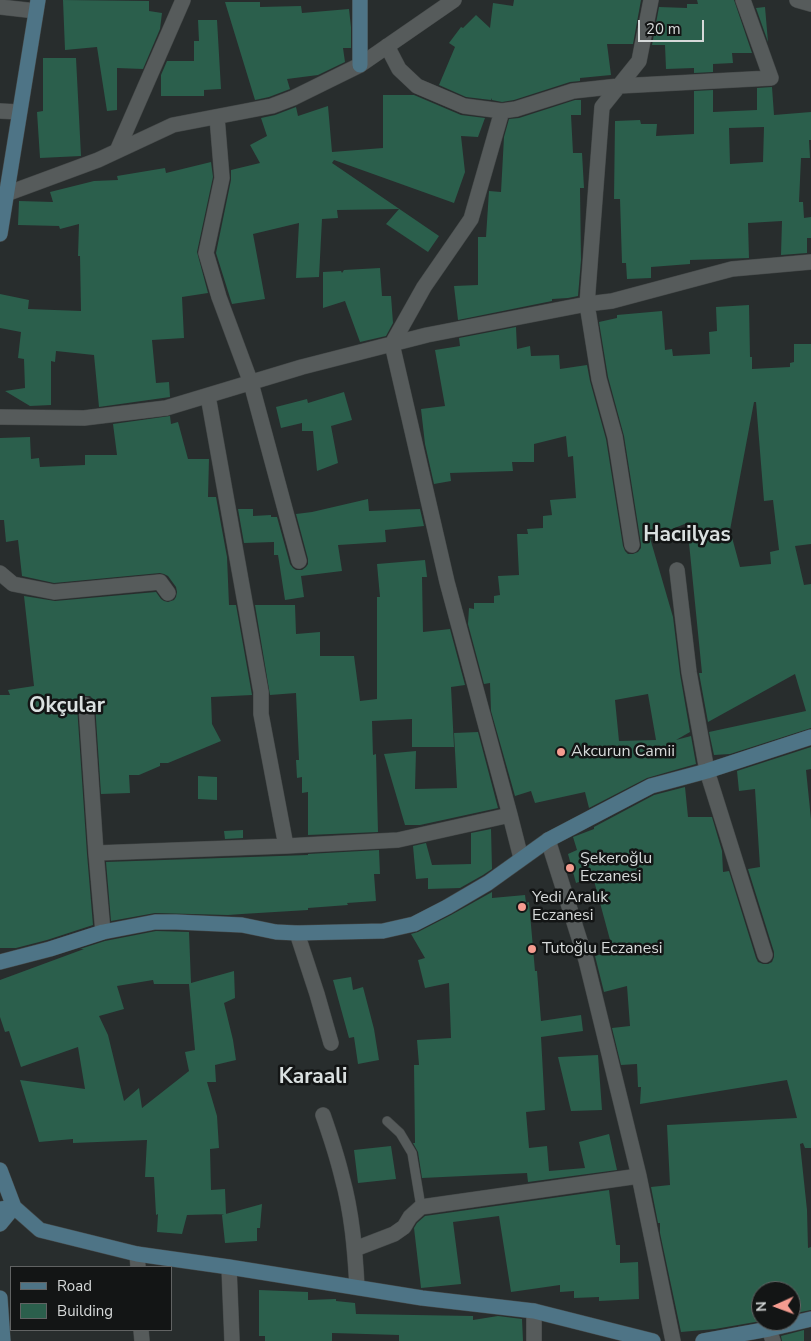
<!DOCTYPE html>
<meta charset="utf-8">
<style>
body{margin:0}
#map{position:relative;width:811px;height:1341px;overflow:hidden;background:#282d2d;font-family:"Nunito Sans",sans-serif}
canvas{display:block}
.legend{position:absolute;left:10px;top:1266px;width:162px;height:65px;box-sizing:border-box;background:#131515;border:1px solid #616363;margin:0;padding:6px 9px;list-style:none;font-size:15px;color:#d6d9d9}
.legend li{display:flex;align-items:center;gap:10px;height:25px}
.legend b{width:25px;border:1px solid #616363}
.north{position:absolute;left:751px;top:1281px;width:50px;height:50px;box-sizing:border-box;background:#131515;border:1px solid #616363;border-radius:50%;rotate:268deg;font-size:14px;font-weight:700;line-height:20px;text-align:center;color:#d6d9d9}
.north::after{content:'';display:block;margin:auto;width:18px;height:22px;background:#f59c90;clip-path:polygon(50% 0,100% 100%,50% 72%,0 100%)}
.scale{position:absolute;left:638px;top:20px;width:66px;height:22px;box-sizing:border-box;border:2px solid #d6d9d9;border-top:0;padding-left:6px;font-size:15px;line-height:18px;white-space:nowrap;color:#d6d9d9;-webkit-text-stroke:4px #131515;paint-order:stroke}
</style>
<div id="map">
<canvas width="811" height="1341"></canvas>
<ul class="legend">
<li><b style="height:6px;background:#4e7486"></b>Road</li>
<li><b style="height:14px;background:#2b5f4c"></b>Building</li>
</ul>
<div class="north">N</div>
<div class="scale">20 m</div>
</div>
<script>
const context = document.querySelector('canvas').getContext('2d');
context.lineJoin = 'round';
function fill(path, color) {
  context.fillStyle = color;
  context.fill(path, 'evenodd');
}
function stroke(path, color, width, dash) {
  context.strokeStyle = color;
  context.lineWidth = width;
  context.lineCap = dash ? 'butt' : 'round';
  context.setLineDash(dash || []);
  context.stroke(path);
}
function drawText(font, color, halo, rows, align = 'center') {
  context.font = font + ' "Nunito Sans",sans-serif';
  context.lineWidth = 5;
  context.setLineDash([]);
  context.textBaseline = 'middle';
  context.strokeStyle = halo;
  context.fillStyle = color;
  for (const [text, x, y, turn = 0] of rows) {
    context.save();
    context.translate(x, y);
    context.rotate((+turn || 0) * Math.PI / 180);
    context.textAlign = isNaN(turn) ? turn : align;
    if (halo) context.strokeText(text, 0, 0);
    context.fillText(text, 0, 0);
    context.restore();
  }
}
fill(new Path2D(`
 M63,0L149,1V11L162,13L160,29L143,69L117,68V110L107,111L97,47L65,50Z
 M514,0H641L633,44H607L611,75L580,78V81L570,82L514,100L502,102L492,100V98L491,100L466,97L439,85L455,47L449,43L461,27L463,28L476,15L490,28L493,3L513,6Z
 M697,0H734L752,53H732L733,63L713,64V72L694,73V68L666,69L665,45H652L659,7L687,8V4H698Z
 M225,2H260V7L301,6L302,13L349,9L351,27V48H343L345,62L318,75L287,79L290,89L269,97L255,100Z
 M765,7L768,42L756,8Z
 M198,20H217L221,89L204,90V96H161V75L167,61H194V41H199Z
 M43,58H76L81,156L40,158L37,112L43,111Z
 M772,87L774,115L811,112V140H809L810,158H801L799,202H803L804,218L811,217V238H807V253L781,255L782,221L748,223L749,258L690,260V264L651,267V278L627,279L626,263H622L620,199H614L615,121L640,120L641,124H657L656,136L694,134V91L713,90V112L757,110V88ZM764,127L763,162L730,164L729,128Z
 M383,95H414L461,115L485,118L478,137L461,136L465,172L454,203L334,160L332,163L439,236L428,252L386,224L399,209L337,210L338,218L322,219L319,277L296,278L299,223L253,234L265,299L232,304L216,253L231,180V170L260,163L250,145L267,136L261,118L275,115L296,107L298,116L328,106L332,152L383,148Z
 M575,100H581V115H571L573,153H582L584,188H580L581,260L578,296L568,298L552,299V301L458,320L454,286L478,285V237H486L489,191L501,192L504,137L509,119L519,118Z
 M211,162L213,177L197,252L208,293L182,297L184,338L152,340L156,383L169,382L170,397L99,407L94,355L56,351L55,362L51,361V405L30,406L5,391L25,388L24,359L18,358L21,332L0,328V294L29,300L28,309L81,311L80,256H78L79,224L60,229L59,226L18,225L19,201L53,202L50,192L94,181L118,180L117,176L165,168L166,173Z
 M380,268L382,296H391L393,323L386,336L360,342L345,301L323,308V272L341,271L342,273L344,270Z
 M749,305L750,357H752V369L790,367V363L794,362V344H811V544L795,546L804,585L811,584V728L730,754L714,755L709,732L806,711L795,674L708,722L699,673H702L687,523L650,538L673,617L680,674L690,732L676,740L691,736L696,764L647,778L589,808L585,792L535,803L531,791L515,796L491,711L490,683L484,684L468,624L469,608L474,609V603H494V596L500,595L498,576L519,575L517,534H528L527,529L543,528V516L552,515L550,500L576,498L573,456L568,457L566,436L534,444V462H512L513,471L450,473L451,481L434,484L425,444L421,409L445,406L435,350L460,346L459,338L516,327L517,349L530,346L531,356L559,355L560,369L587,365L590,381L606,439L623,546L625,551L628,554H633L638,552L641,548V544L624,436L608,377L599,322L617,318V315L662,311L665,350L672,349L673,356L710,354L709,332L717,331L716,307ZM754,402H756L764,501L773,500L779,550L770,552L771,564L740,567L730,530ZM648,694L656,740L619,741L615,700Z
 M344,392L352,420L331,426L338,463L317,471L313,431H302V423L281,428L276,407L307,399L308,403Z
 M170,416L171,424L178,422L188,459H209L208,497H216L227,557L229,605H236L252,695L211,697L212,724L221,741L168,763H160V766L139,775H129L130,793L101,794L95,704L93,699L90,696H85L80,698L77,701V706L87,854L93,925L47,940L16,948H0V695H10L8,690L34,686L24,596L55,601L156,592L161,599L164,601L168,602L174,600L176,597L177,592L176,587L168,576L164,574L160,573L54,583L22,576L18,540L6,542L4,520H0V438L30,437L31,459L39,458L40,467L85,465V455H117L113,424Z
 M368,499L369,511L420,509L424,526L385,530L386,542L338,545L342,571L301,576L304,597L285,600L278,555H274V542L244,543L238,509H253V516L271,515V517H277L290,564L293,568L296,570H302L306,567L308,564V559L296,514L312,512Z
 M425,560L427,577H422L423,632L450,629L465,685L451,687L454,747H412V719L372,721L373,755L376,754L378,832L308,835V792L302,793V777L297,778L296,760H299L296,693L270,695L255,605H295L296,634L320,632V656H354L360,701L377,699V597H380L377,564Z
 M478,732L498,808L420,825H405L384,754L416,751L415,789L457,788L454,733Z
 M811,747V769L806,770L811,819V1148H805L803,1143L800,1144L807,1210L808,1248L811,1247V1310L791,1314V1291H761V1321L715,1329L681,1332L660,1233V1223H658L651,1187L670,1185L667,1125L797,1118L787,1080L640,1104L641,1087H638L637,1064L621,1065L612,1028L630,1026L627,986L604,992L595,956L613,951L593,877L576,883L568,854L577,850L573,837L594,829V827L654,795L685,787L688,817H712L722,851L723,872L729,871L756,958L758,962L763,964H768L772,962L774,957V952L748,869L760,867L755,789L739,791L737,771Z
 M198,776L217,777V800L198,799Z
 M491,829L492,869L483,875L460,888L428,889V878L416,879L413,846L426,843L432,865L471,864V833Z
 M243,830V838L225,839L224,831Z
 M379,850L380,874H374L376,901L347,903L348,905L308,908V910L242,914L228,915L155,913L111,921L106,862L308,855V854Z
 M492,892V898L525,895L526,903L529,902L535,971H537L541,1021L581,1015L583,1031L541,1037L545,1110L526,1112L529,1148L547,1146L549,1171L585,1168L579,1142L609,1134L617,1170L528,1182L527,1173L422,1178L418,1152L413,1143H415L414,1065H419L417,1040L451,1038L449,983L425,988L418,960L425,958L411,934L418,932L451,915Z
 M156,931L189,932L191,983L234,971L235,998L224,1003L233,1040L236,1060L215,1065L216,1082H207L217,1116L219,1148L210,1149L211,1190L225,1189L226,1214L187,1215L182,1234L157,1232L158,1214L156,1215L154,1177H145L147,1140L73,1143V1139L39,1142L20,1080L85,1089L78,1047L21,1067L9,1031L5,1032L0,1017V980L84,949H80L105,941ZM153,980L154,984H189L195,1050L185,1052L189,1071L142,1108L139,1088L124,1101L108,1035L99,1016L124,1009L117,986Z
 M351,977L353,990L363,987L374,1029L379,1060L358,1064L354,1037L349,1038L333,980Z
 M598,1055L602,1110L571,1111L558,1057Z
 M391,1146L396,1179L358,1183L354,1150Z
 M609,1190L616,1245H620V1263L638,1262L639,1299L599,1301V1297L574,1298V1291L560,1292V1285L511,1292L499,1216L453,1222L461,1284L421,1288L414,1228L417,1223L425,1216Z
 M262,1204L260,1228H257V1241L225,1243L222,1215Z
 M259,1290L308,1292V1300L336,1299V1301L355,1303L356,1314L473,1316V1320L498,1316L522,1319L523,1341H399V1335L332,1333V1341H265V1336H259Z
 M804,1330V1341H782L781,1336Z`), '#2b5f4c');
const lane = new Path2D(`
 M387,1121L400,1133L412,1153L421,1207`);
const street = new Path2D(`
 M797,0L811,4
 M0,7L36,11
 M387,46L399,69L417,86L464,106L502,111L516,109L573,91L619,86L771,78L743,0
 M0,111L19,112
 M502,111L471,219L424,287L392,344L447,582L510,815L521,858
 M217,117L222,178L206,253L219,297L251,383L299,561
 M117,151L183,0
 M0,194H6L98,160L173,125L272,106L293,98L360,65L454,0
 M208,396L261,692V714L286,846
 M0,417L84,418L166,408L302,367L427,335L587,304L612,301L732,269L811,262
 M632,545L615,437L599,379L587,304L602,107L639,61L651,0
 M677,570L689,672L707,771L765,955
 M0,573L13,584L54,592L160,582L168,593
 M86,705L96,853L103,932
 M548,840L586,960L639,1176L673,1341
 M96,853L286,846L398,840L510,815
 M297,933L317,994L331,1043
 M323,1115C330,1135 337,1156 342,1177C352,1213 355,1250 357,1287
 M355,1249L394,1234L404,1227L410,1217L421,1207L639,1176
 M137,1254L138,1267
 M229,1267L232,1341
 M534,1311V1341
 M769,1329L773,1341
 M141,1330L142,1341`);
const secondary = new Path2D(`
 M360,65V0
 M0,234L38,0
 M0,962L50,949L103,932L155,922H176L242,925L276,932L297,933L383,931L414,924L447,907L488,883L548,840L651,786L707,771L811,737
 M0,1170L14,1207L0,1224
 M0,1209L14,1207L40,1230L137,1254L229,1267L422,1298L534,1311L653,1341
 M0,1298L3,1341
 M703,1341L769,1329L811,1319`);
stroke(lane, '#444848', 10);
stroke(street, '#444848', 16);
stroke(secondary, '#444848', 16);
stroke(lane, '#565b5b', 9);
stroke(street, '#565b5b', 15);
stroke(secondary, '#4e7486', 15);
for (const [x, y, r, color] of [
 [561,752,5,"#f59c90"],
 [570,868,5,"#f59c90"],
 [522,907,5,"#f59c90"],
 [532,949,5,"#f59c90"]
]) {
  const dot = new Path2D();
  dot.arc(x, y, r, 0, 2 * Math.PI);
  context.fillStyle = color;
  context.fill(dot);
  stroke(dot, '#131515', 2);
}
drawText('16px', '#d6d9d9', '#131515', [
 ["Akcurun Camii",571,752],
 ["Şekeroğlu",580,859],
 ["Eczanesi",580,877],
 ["Yedi Aralık",532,898],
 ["Eczanesi",532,916],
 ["Tutoğlu Eczanesi",542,949]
], 'left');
drawText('bold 21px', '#dae0e0', '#131515', [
 ["Hacıilyas",687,536],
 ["Okçular",67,707],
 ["Karaali",313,1078]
]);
</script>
